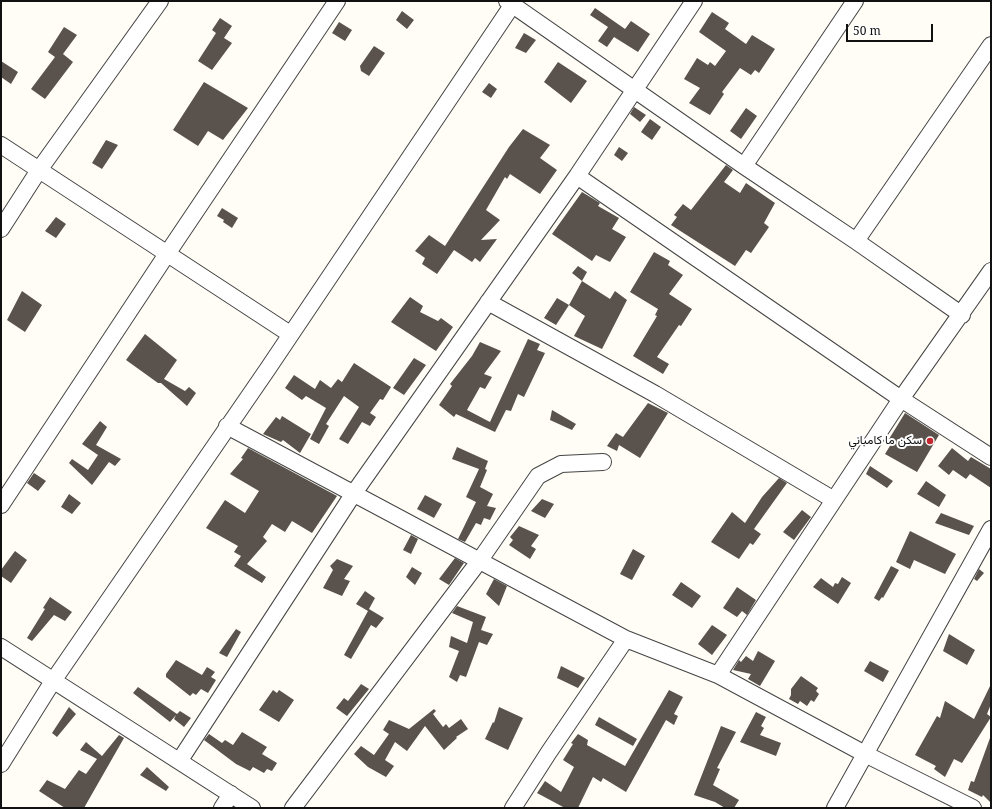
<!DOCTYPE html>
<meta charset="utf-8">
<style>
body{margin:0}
#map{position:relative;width:992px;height:809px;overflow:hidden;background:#fffdf5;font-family:"Noto Serif",serif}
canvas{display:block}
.frame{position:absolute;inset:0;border:2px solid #111;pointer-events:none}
.scale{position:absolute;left:846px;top:24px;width:87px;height:18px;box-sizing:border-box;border:2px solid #111;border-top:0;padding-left:5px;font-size:12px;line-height:14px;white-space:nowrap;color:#111;-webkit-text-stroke:3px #fff;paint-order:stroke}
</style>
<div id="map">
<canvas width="992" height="809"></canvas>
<div class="frame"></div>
<div class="scale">50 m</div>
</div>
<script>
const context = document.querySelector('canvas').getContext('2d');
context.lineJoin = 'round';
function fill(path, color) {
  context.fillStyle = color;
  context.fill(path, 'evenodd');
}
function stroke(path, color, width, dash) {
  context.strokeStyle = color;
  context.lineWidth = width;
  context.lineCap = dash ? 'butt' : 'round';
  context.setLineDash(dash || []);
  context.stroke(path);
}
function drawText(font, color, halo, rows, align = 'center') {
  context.font = font + ' "Noto Serif",Vazirmatn,serif';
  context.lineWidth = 4;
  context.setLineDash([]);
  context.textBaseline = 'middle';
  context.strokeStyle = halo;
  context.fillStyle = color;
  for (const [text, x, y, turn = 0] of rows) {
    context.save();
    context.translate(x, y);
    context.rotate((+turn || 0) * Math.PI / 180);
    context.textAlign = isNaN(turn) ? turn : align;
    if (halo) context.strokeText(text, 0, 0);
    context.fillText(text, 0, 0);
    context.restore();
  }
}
fill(new Path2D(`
 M595,8L625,29L631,21L650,34L638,52L614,37L607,47L598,41L608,27L590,15Z
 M402,11L414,20L407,29L396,20Z
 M712,12L729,23L725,29L746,44L752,35L775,49L759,73L755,70L751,75L740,68L722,92L724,94L710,115L689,103L700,88L684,79L697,58L708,65L710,62L715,66L726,51L699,32Z
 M220,18L232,26L224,38L232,43L212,70L198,61L216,33L212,30Z
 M339,22L352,30L345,41L332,33Z
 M64,27L77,35L63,54L73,62L45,99L31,89L55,57L48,52Z
 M524,33L536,40L526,53L515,48Z
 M374,46L385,53L369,76L361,71L360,66Z
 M1,61L18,72L11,84L1,77Z
 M558,62L587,81L571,103L544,82Z
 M204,82L248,108L223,140L208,131L198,146L173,130Z
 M489,83L497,89L491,98L482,92Z
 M634,107L646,115L640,122L630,114Z
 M746,108L757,116L741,139L730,131Z
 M650,119L661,127L652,140L641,132Z
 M523,129L550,145L540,158L557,170L540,194L510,174L507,179L505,177L486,210L500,220L481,240L497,239L480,262L475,258L472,262L454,250L437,274L422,264L425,258L415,251L429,235L445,246L509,147Z
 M106,140L118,145L102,169L92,163Z
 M619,147L628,153L622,161L614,155Z
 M726,165L733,170L724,182L740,193L746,183L775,203L764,223L769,227L751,253L746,250L735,266L671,225L677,217L674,215L683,204L691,210Z
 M582,192L600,203L598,206L619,218L612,229L626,237L610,262L596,255L592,261L552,234Z
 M222,208L238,218L232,228L223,222L224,220L217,216Z
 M56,217L66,224L56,238L45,231Z
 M654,252L670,261L668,265L683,275L669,294L692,309L681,326L679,325L657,357L669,364L663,374L633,356L657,316L655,315L658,309L630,292Z
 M578,266L587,272L582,281L572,273Z
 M582,281L610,299L615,291L627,300L602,349L574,336L585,316L569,305Z
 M22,291L42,305L25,332L7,320Z
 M410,297L423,306L420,312L438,321L441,318L453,327L436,351L391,322Z
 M557,298L569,305L556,325L544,318Z
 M145,334L177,360L164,379L185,391L189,387L196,393L187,406L161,383H158L126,360Z
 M528,339L540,344L537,350L545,353L524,397L518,394L511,411L506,410L495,432L456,414L454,417L439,405L452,386L450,384L472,356L480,342L501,351L484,374L492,377L485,389L480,387L467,410L490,422Z
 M414,358L426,365L404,395L393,388Z
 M354,363L391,387L383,400L380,399L370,413L376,417L370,426L362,422L348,444L339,439L359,407L344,396L326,424L329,426L319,444L310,439L326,408L306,396L302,400L285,388L294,375L315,389L320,380L331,388L338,379L342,382Z
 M648,403L668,413L640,458L619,445L617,451L607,446L616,433L623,437Z
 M552,410L576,424L572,430L550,420Z
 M905,413L939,435L917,472L885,454L893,441L889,439Z
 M282,416L311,434L300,453L283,440L281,442L263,434L276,417L280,420Z
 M100,421L107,427L96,445L121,459L115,466L109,462L92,485L69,463L72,459L88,470L98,455L82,444Z
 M457,447L488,461L485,469L487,470L480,487L493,494L487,506L496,508L490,520L484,518L481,525L476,523L465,542L458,539L476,502L466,497L479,469L452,459Z
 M248,448L337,496L312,533L292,521L285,532L272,524L263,537L267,541L247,564L266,577L262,583L234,566L241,556L234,552L238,546L206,528L225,500L245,513L259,491L230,474L243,459L241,458Z
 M952,448L968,461L971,457L991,469V488L970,474L966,479L953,470L949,475L938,466Z
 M870,466L893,481L887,488L866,474Z
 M34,473L46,481L38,491L27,483Z
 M779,478L787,483L754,529L761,534L753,545L750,543L739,559L711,542L732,512L745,523L762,497Z
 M926,481L946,495L939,507L917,494Z
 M69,494L81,503L72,514L61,507Z
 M425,495L442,504L434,518L417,509Z
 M542,499L554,504L545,518L531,511Z
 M802,510L811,517L794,540L783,532Z
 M941,513L974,526L969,535L935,523Z
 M519,526L539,535L531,546L536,549L530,559L509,545L513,540L510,537Z
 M910,531L956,554L945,574L914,560L910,569L896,562Z
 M411,535L418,539L411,554L403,550Z
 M633,549L645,556L632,580L620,574Z
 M15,551L27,560L11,583L1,576V570Z
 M455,558L464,563L449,585L439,579Z
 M337,559L353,566L344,579L350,581L342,596L323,588L333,570L330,566Z
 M891,566L899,570L883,598L882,597L879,601L874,598Z
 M412,567L422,573L415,585L406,577Z
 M979,569L984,573L977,581L974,579Z
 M842,577L851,583L838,604L813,587L821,578L833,587L835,583L838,584Z
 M494,579L507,586L499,606L486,594Z
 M681,582L701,596L692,608L672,595Z
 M737,587L756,600L747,615L742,611L737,617L723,608Z
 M365,591L375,598L369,609L384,618L376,628L371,625L351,659L344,655L368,611L356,604Z
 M50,597L72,612L65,621L54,615L32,641L27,638L45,609L43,608Z
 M457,606L486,617L481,630L493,634L487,645L479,642L466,677L460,675L457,682L449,677L459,651L449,647L451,636L467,643L473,622L452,613Z
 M712,625L727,635L712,655L698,644Z
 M236,629L241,632L227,657L219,653Z
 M949,634L975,650L967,665L943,651Z
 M758,651L775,661L760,686L748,679L751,674L733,670L739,660L741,662L746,656L753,661Z
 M176,660L202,675L207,667L215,672L211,677L216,680L208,693L201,689L196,695L193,693L190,696L166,677V674Z
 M870,661L889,671L883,682L864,671Z
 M561,666L585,678L578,688L557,678Z
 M801,676L818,688L816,691L819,694L814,702L811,700L807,706L800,701L798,704L789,699L791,695V689Z
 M361,684L369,689L347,716L336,708L344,698L348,701Z
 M991,684V704L987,714L991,717L962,763L954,759L945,777L934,769L936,766L915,755L937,716L940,718L945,701L974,719Z
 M138,687L177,714L180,711L191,718L184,727L174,719L176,715L170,722L133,693Z
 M273,690L277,693L279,690L294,700L279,722L259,710Z
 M669,690L683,697L674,714L678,716L674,725L666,720L626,792L603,778L601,782L593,777L578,808H565L537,793L545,781L561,792L574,767L563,760L573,744L571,743L578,734L588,740L587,745L625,766Z
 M69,707L76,714L57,737L52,733Z
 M499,707L523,718L508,750L485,739L493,722L494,723Z
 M434,709L436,711L433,714L443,727L446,724L449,728L461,719L468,729L456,737L457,738L444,750L425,726L407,751L395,742L385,760L394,766L386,777L368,767L354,754L361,746L374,755L389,734L383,730L389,720L409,729Z
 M756,712L766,717L761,726L764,728L760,735L781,743L776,756L740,742Z
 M599,717L637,739L633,746L595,725Z
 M721,726L736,732L717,768L720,769L713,785L739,800L734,808H725L715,802L694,795Z
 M242,732L267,747L262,754L277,763L272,771L267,769L264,773L253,767L250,771L236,764L204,740L209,734L222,743L225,740L233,745Z
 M119,735L124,738L84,808H65L39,791L47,780L65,789L79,770L86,774L97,759L80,750L86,742L102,756Z
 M990,738H991V803L983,795L982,797L968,790L971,781L974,782Z
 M147,767L169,787L166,791L140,775Z`), '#5a524d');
const minor = new Path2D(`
 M507,1L744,166L856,241L962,315
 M1,145L290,334
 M744,166L855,1
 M577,176L901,399L991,457
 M1,229L39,170L160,1
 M856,241L991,45
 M488,302L655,394L834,500
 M227,426L626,639L718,675L865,754L973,808
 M1,505L167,254L337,1
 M1,647L252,808
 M718,675L901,399L991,271
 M180,760L354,493L577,176L694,1
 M1,764L53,681L267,370L515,1
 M222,808L231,794
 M293,808L480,560L538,476L561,464L603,462
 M513,808L549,752L626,639
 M835,808L991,529`);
stroke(minor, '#444', 18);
stroke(minor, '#fff', 16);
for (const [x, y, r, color] of [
 [930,441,4,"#c4262e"]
]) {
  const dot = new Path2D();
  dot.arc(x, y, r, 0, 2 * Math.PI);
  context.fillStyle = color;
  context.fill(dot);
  stroke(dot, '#fff', 1.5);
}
drawText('12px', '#111', '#fff', [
 ["سكن ما كامباني",922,441]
], 'right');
</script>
